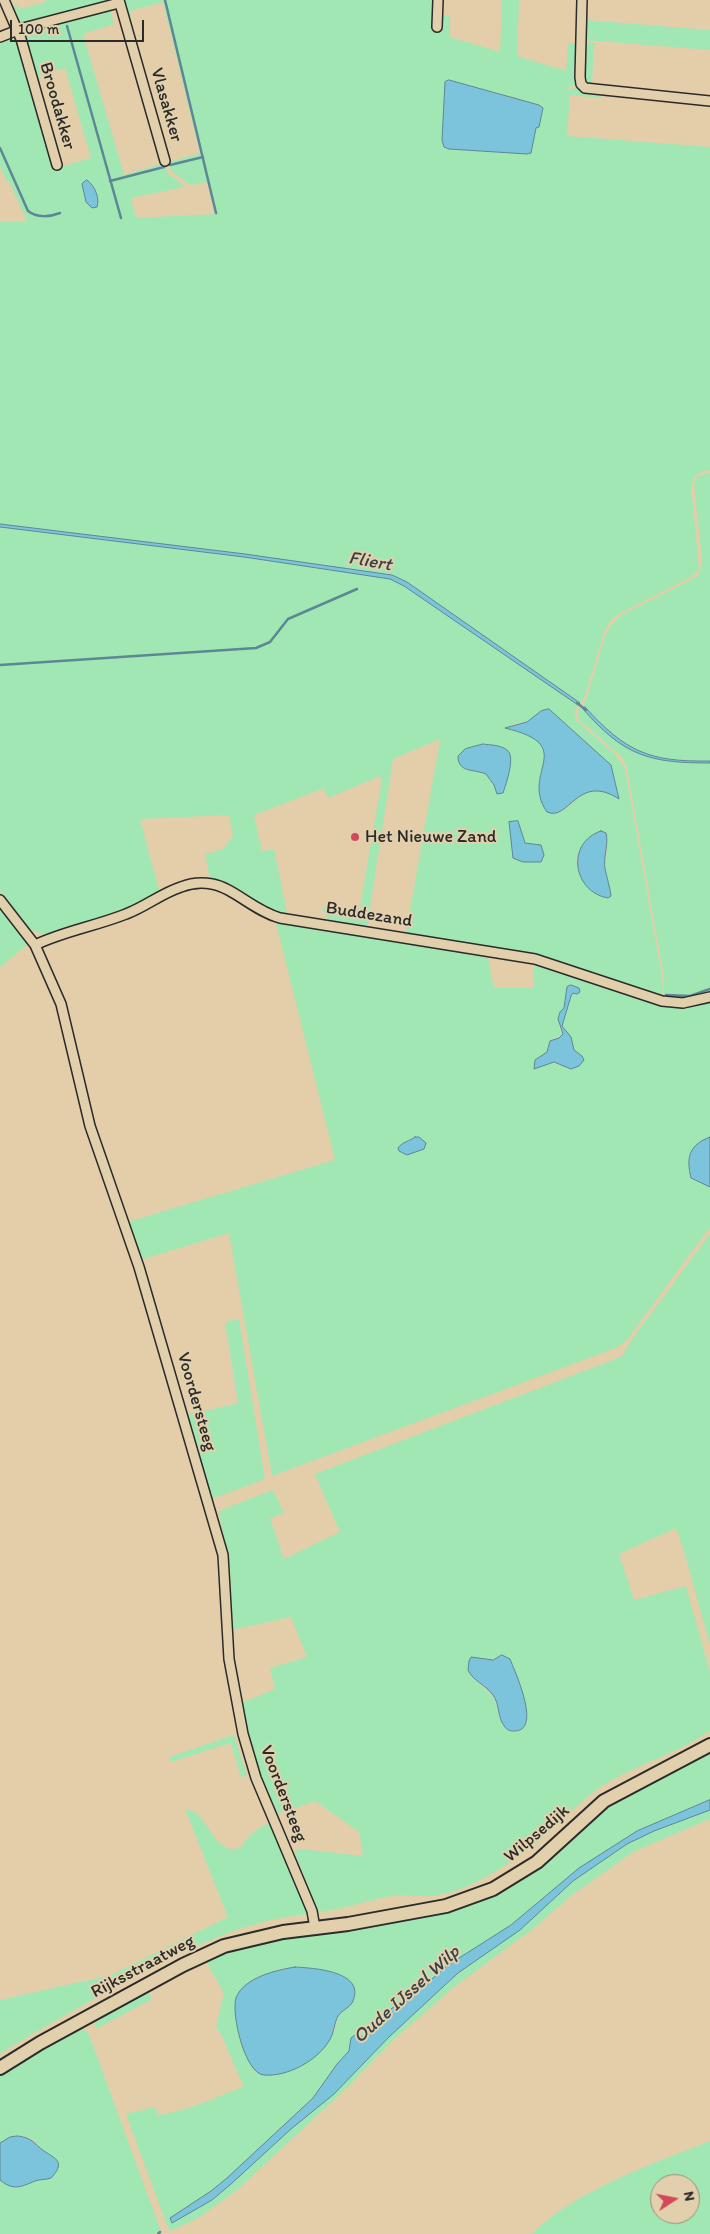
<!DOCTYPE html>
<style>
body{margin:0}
#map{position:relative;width:710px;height:2234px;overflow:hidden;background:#e4cda9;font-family:Itim,sans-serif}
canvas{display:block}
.north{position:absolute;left:650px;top:2174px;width:50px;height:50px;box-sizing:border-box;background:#e2d0ad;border:1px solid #998e79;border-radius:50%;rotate:79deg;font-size:14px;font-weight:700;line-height:20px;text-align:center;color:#2b2b2b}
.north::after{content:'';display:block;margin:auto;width:18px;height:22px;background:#d1495b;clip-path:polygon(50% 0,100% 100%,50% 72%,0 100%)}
.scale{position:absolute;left:10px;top:20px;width:134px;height:22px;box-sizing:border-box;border:2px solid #2b2b2b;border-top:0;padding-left:6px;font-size:15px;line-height:18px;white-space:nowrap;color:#2b2b2b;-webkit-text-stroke:4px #e2d0ad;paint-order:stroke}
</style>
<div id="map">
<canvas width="710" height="2234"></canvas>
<div class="north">N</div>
<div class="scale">100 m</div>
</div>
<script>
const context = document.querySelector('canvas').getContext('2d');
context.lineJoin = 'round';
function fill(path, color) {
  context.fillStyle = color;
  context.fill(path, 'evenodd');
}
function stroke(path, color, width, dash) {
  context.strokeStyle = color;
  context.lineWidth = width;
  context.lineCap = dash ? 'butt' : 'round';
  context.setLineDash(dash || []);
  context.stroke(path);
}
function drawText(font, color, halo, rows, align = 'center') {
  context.font = font + ' Itim,sans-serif';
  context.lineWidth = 4;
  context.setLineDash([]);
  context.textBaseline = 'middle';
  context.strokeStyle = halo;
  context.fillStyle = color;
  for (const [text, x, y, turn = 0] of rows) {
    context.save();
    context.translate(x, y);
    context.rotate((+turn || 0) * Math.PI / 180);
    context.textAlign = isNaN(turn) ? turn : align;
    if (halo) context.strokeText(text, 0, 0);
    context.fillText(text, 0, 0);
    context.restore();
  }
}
fill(new Path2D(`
 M46,0H107L108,3L22,24L18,21L11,7L17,5L19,9L46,2Z
 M123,0H435L441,24H443V16H450V37L500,52L502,0H519L517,56L566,71L568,43H578L577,63H574V70H577V83L562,91L579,87L588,93L601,94V98L570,95L567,136L710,147V470L696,474L691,486L699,569L693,576L620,613L612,619L605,629L584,699L580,703L407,582L392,575L245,554L0,524V222L27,221L9,181L7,182L0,167V41L13,36L17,38L56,168L91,158L65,68L39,75L42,90L40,82L36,83L24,37L27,31L110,9L114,24L83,34L124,175L164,163L168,173L185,187L131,198L136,218L215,214L207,182L190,185L171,171L169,162L200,153L163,2L130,11L131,18L128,19ZM450,80L539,105L536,128L527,154L449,149L444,147L445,82Z
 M585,20L710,30V50L585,40Z
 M585,42L596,43L594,46L592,83H598V87L585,83L583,79Z
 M710,473V761C643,762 627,751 583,705L586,700L606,633L612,624L621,615L695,578L699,574L702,562L694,484L698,476Z
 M0,527L244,557L390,579L404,586L571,699L578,705L574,711L576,720L615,754L625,769L662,977L663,990L661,998L627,983L527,953L406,933L440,739L393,759L367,926L328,920L321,907L359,912L382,779L380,776L328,798L324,788L254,815L262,851L274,849L287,913C258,909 239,884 210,879L205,854L223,849L233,836L229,815L140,819L160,894L127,911L46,934C25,934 10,906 0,891ZM548,709L611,765L619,798C575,775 579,812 551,814C547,806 539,795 539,785C539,773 550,755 541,743C536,735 520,730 512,724L527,722L541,711ZM489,744L511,758L505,786L495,791L494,785L486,774L464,769ZM518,821L525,843L538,844L541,862H523ZM608,841L605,868L610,892L608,898C591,896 566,865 581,850Z
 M581,707C623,754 647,763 710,763V994L690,1000L664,997V977L627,768L621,756L579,720L577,712Z
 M0,907L28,942L27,945L0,967Z
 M275,919L487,953L494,988H533L534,962L661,1004L710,1000V1227L626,1341L616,1348L272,1476L229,1233L140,1260L127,1222L335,1160ZM574,985L579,993H573L571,996L562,1026L571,1037L574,1050L584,1058L576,1068C558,1069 554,1056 536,1069L538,1057L547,1052L549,1042L563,1034L559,1027L560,1012L564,1008L566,991L569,986Z
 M710,1234V1645L684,1551L676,1528L619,1554L634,1600L686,1586L710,1672V1731C680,1752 644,1762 612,1780C581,1797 559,1827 531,1847C503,1868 469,1891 434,1896C420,1897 406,1894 392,1896C367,1900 344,1910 318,1912L294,1851L302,1849L363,1856L359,1832L315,1801L278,1814L249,1748L239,1704L275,1689L270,1668L307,1657L291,1617L232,1630L230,1568L219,1513L221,1510L273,1490L284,1513L270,1518L284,1559L340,1532L315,1474L613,1360L623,1355L630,1342ZM505,1655L528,1716L524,1727L520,1731H512L504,1726L500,1720L495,1699L470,1674L476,1657L493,1660Z
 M239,1319L265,1479L212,1499L187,1415L238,1403L225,1322Z
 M234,1735L247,1776L241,1777L231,1743L171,1762L169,1757Z
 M710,1752V1800L637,1831L579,1868L511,1925L448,1965L402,2005L392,2008L365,2037L358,2036L351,2038L349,2051L337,2064L313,2098L227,2178L171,2222L173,2223L212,2200L231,2184L291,2128L334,2094L389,2037L458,1973L520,1930L573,1881L627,1844L654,1831L710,1810V1819L633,1852L572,1895L534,1928L454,1987L392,2041L351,2084L237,2190L200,2217L171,2231L166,2223L126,2114L155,2107L158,2115C188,2111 217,2097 245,2086L242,2083L222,2036L216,2027L224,1993L205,1960L221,1953L273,1939L454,1909C485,1899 520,1886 545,1864C567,1845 586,1822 609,1804C635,1783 680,1770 710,1752ZM295,1967L333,1972L351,2005L338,2016L335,2030L306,2064L278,2074L263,2075L255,2072L240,2042L236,2018L247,1985L262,1975L279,1969Z
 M185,1809C188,1810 194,1811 196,1813C208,1822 222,1861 242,1846C249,1833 258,1828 271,1822L307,1906L308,1914C239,1921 179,1953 120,1985C79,2007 39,2029 0,2054V2000L111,1975L228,1917Z
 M147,1990L152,1999L98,2028L94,2026L96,2019Z
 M78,2028L88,2032L162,2234L156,2232L154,2234H0V2180C15,2194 24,2184 40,2180L47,2153C42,2150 39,2145 35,2141C25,2134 9,2134 0,2143V2075Z
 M710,2141V2234H531C580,2188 648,2166 710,2141ZM660,2184H690V2214H660Z`), '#a1e7b4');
const water = new Path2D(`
 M449,80L539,105L543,108L539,127L536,128L531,153L527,154L449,149L444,147L442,140L445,82Z
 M87,180C95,186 100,198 97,207L92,208L86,202L82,184Z
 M0,524L245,554L392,575L407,582L580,703L578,705L404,586L390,579L244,557L0,527Z
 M585,707C626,752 649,762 710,761V763C649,763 624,756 583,709Z
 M549,709L611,765L619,799C578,772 569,822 547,812C519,772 580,746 505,728L527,722L541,711Z
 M483,744C490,745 501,745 507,750C516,756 506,784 503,793L497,794L494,785L486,774C474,769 458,773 458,756L465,749Z
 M518,821L525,843L541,845L544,855L541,862H523L513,858L509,822Z
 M601,831L606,833C609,845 603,856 605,869C607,878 610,887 611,896L608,898C573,892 565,843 601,831Z
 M571,985L579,988L580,992L577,994L573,993L571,996L562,1026L571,1037L574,1050L582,1056L584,1060L579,1066L571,1069L554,1062L534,1069L535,1060L547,1052L550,1041L559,1038L563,1034L558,1019L560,1012L564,1008L567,987Z
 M415,1137H419L426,1143L424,1149L407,1155L399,1151L398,1148C402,1142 410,1141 415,1137Z
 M710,1137V1187L691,1178C686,1157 689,1145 710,1137Z
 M502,1655L510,1659C515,1672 542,1730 515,1731C511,1731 508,1731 505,1727C497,1718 500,1704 493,1695C486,1685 473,1681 468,1670L469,1661L471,1657L493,1660Z
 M710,1800V1810L654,1831L627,1844L573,1881L520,1930L458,1973L389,2037L334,2094L291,2129L231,2184L212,2200L172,2223L170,2218L211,2191L227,2178L313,2098L337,2064L349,2051L351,2038L355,2035L365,2037L392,2008L402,2005L448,1965L511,1925L579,1868L637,1831Z
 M295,1967C313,1968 368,1971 352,2003C349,2008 341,2011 338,2016C334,2023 334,2034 329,2041C317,2061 287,2077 264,2075C245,2074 231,2014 236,1998C244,1977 277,1970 295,1967Z
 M18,2136C33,2138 33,2143 44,2151C56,2159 66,2162 51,2178C46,2180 40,2179 35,2181C21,2187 13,2191 0,2180V2143L10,2137Z`);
fill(water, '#7cc4dc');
stroke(water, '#5c8795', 1);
stroke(new Path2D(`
 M165,0L216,213
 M67,26L121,218
 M0,148L28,211C37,218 50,217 60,213
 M170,165L203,157
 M110,181L164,167
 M0,665L256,648L270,642L288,619L357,589
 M577,703L586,710
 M666,995L690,996L710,989
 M158,2234L160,2232`), '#5c8795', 2.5);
const minor = new Path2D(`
 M4,0L21,39L57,165
 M119,0L165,161
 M582,0L580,77L581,84L585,88L710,101
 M437,27L438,0
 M0,37L23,28L119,3
 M0,900L35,945L61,1004L90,1126L139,1267L223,1555L229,1659L243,1734L256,1778L312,1911L315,1928
 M35,945C64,931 96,926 126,914C145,907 162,893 181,887C191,883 202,882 212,884C234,888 254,911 280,918L535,959L662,1001L683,1003L710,997`);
const secondary = new Path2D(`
 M0,2068L40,2043L183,1965L224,1946L283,1932L348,1924L446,1906L493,1889L537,1862L604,1801L710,1745`);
stroke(minor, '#2b2b2b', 12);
stroke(secondary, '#2b2b2b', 16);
stroke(minor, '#e2d0ad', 9);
stroke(secondary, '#e2d0ad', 12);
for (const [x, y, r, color] of [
 [355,837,5,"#d1495b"]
]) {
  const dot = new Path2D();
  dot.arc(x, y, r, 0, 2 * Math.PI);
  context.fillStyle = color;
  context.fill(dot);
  stroke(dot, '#e2d0ad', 2);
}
drawText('18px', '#2b2b2b', '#e2d0ad', [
 ["Vlasakker",166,105,74],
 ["Broodakker",57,106,74],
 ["Buddezand",369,915,9],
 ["Voordersteeg",196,1402,74],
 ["Voordersteeg",283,1794,69],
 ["Wilpsedijk",537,1834,-40],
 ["Rijksstraatweg",143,1967,-28]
]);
drawText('18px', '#2b2b2b', '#e2d0ad', [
 ["Het Nieuwe Zand",365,837]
], 'left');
drawText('italic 19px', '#374246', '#e2d0ad', [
 ["Fliert",370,562,10],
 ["Oude IJssel Wilp",407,1995,-42]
]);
</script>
